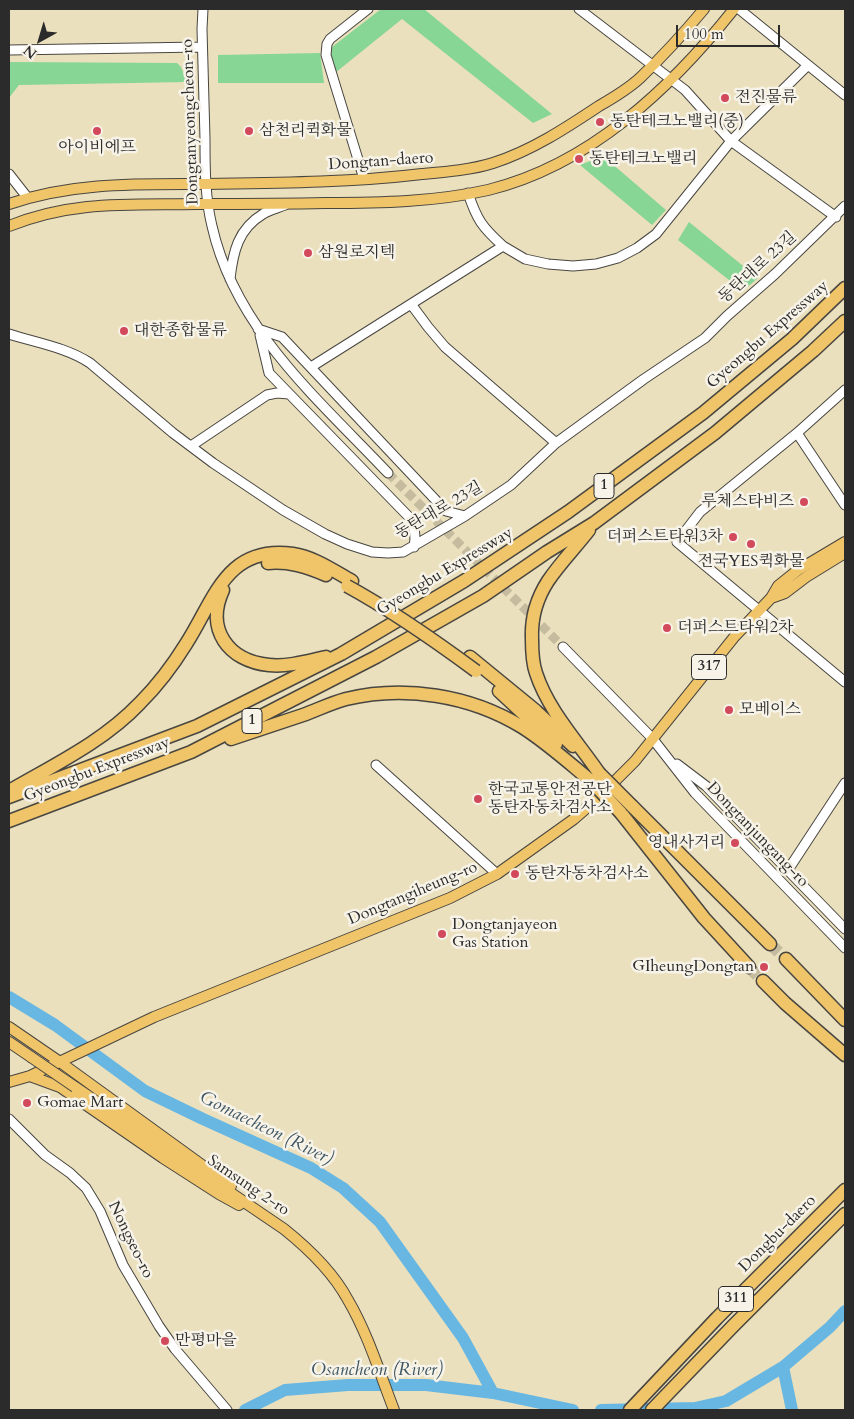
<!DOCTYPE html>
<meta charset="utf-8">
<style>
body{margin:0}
#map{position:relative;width:854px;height:1419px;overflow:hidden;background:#ebe0bd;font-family:Cardo,serif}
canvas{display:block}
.frame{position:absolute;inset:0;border:10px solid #2b2b2b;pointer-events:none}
.north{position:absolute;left:15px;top:15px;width:50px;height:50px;-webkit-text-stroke:4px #f7f3e8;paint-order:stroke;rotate:219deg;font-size:14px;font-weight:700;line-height:20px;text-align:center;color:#2b2b2b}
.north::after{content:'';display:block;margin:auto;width:18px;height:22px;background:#2b2b2b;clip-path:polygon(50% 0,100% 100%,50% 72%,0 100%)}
.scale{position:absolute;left:676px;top:25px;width:104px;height:22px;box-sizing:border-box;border:2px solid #2b2b2b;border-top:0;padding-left:6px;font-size:15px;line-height:18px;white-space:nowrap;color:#2b2b2b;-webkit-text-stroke:4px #f7f3e8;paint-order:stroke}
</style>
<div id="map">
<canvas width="854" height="1419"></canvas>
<div class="frame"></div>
<div class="north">N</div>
<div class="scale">100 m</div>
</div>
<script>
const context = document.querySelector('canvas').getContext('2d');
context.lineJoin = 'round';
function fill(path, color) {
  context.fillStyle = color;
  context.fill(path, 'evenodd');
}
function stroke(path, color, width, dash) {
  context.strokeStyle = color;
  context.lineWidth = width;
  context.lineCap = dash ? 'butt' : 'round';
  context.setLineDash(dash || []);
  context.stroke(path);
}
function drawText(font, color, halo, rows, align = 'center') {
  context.font = font + ' Cardo,"Noto Serif KR",serif';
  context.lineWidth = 5;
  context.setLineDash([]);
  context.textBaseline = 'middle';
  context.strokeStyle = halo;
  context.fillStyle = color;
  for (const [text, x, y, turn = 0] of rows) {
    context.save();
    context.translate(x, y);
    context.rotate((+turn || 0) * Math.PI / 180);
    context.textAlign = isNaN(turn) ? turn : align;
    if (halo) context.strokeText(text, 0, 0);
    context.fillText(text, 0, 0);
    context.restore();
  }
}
fill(new Path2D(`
 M381,9H424L552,114L533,123L402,19L335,73L330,63L332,47Z
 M320,53L324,83H218V55Z
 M9,62L177,63L181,67L187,82L19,85L9,98Z
 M603,156L666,210L652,225L580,165Z
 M689,222L758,278L743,291L678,240Z`), '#87d695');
stroke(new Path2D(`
 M9,997L55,1025L145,1091L203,1119L311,1168L343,1188L380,1222L463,1338L493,1393
 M783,1367L792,1410
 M245,1410L285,1390L348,1385H426L493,1393L573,1410
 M601,1410L695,1408L726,1401L783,1367L830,1327L845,1311`), '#67b7e2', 12);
stroke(new Path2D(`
 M388,473L563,647`), '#c5bca0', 9, [9, 4.5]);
stroke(new Path2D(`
 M770,944L786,959
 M749,967L763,981`), '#c5bca0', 12, [12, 6]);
const minor = new Path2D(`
 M203,9L202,29C203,66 204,103 205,139C205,168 205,198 212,226C235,329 319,400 388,473
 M579,9L685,90L731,141L836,217
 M739,9L845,95
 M9,50L202,47
 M9,174L27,197
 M364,179L326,55L327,44L330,39L368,9
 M503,246L525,259L548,264L573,266L596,264L618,258L637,248L656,234L731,141L808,65
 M230,279C233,252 238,229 263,214C269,210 278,208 285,205
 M411,304L503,246C482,227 477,220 468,193
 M258,329L282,337L446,511L465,516
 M9,334C37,343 65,347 90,363L173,433L213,463L283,510L325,534L347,544L372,552L388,553L403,552L465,516L511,485L556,443L644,379L705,338L727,316L775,274L845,206
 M260,335L269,373L409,517C415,528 416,535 414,547
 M311,367L411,304L428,327L445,347L556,443
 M845,390L797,433L700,512L677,542L845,682
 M797,433L845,505
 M191,446L267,395L277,393L289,394
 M563,647L652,738L695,793L845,948
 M677,764L706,786L845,929
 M376,765L497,874
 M788,870L845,783
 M9,1119L45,1155L70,1173L86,1188L100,1211L123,1265L159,1326L175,1349L227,1410`);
const major = new Path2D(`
 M9,204C70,183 131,184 196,184C271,183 347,183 422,174C445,172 471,170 493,163C531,151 566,128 599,106C613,98 628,89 640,78C662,57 684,33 704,9
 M9,226C73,200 130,205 197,204C240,204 283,204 325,203C380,203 435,202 488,190C590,165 671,88 734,9
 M771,598L785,593L806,577L845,553
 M9,1027L60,1062L231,1186
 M9,1042L31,1057
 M30,1076L60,1087L163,1158L219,1194L239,1205
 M9,1082L30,1076L154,1017L450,898L497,874L574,819L597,799L635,761L735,636L771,598L778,586L798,570L845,542
 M75,1087L284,1229C309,1249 333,1272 348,1300C368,1334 380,1374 394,1410`);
const highway = new Path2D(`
 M589,530C576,547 560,563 548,581C537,598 531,618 532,639C532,650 532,662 536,673C548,710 577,741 599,773
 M268,563C289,561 307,567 326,575
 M223,590C205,629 228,661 269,665C288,667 308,661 326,657
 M470,657L536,711L573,746
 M499,691L556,744
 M231,739C255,731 279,723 303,715C317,710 331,703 346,699C404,685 470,695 522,727C546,742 568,762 591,781
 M11,790C56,764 104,741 140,703C157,686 173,665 186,644C215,599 226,545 293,554C314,557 334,571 352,581
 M9,797L197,726L341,654L464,581L568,512L703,413L792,339L845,288
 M632,806L770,944
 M621,813L704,918L749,967
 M9,821L191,752L376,657L483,596L547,552L594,523L715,433L813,351L845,321
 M786,959L845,1020
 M763,981L785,1003L845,1055
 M630,1410L717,1318L845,1190
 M652,1410L734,1325L845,1214`);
stroke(minor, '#484641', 11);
stroke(major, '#484641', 12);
stroke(highway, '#484641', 15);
stroke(minor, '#fff', 9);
stroke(major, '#f0c469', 10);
stroke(highway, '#f0c469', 12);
const majorBridge = new Path2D(`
 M31,1057L75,1087`);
const highwayBridge = new Path2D(`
 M347,586C393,611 434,640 476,671
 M599,773L632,806
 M591,781L621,813`);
stroke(majorBridge, '#484641', 12, []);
stroke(highwayBridge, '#484641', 15, []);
stroke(majorBridge, '#f0c469', 10);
stroke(highwayBridge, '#f0c469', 12);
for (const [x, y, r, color] of [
 [725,98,5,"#d1495b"],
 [600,122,5,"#d1495b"],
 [97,131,5,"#d1495b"],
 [249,131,5,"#d1495b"],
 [579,159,5,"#d1495b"],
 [308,253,5,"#d1495b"],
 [124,331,5,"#d1495b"],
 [804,502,5,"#d1495b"],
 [733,537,5,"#d1495b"],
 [751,544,5,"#d1495b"],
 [667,628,5,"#d1495b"],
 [729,710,5,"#d1495b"],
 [478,799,5,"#d1495b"],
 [735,843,5,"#d1495b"],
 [515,874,5,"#d1495b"],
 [442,934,5,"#d1495b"],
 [764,967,5,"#d1495b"],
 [27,1103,5,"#d1495b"],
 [165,1341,5,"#d1495b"]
]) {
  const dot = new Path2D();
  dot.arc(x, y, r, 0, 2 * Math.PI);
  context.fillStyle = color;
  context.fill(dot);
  stroke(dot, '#f7f3e8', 2);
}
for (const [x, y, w] of [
 [604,486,20],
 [709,667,35],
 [252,721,20],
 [736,1299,35]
]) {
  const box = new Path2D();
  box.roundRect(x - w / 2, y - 12.5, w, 25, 4);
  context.fillStyle = '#f7f3e8';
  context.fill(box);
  stroke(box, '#2b2b2b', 1);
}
drawText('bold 15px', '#2b2b2b', null, [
 ["1",604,486],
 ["317",709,667],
 ["1",252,721],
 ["311",736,1299]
]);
drawText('16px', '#2b2b2b', '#f7f3e8', [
 ["전진물류",735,98],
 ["동탄테크노밸리(중)",610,122],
 ["삼천리퀵화물",259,131],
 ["아이비에프",97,148,"center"],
 ["동탄테크노밸리",589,159],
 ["삼원로지텍",318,253],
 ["대한종합물류",134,331],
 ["루체스타비즈",794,502,"right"],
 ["더퍼스트타워3차",723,537,"right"],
 ["전국YES퀵화물",751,562,"center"],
 ["더퍼스트타워2차",677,628],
 ["모베이스",739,710],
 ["한국교통안전공단",488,790],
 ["동탄자동차검사소",488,808],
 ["영내사거리",725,843,"right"],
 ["동탄자동차검사소",525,874],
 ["Dongtanjayeon",452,925],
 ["Gas Station",452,943],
 ["GIheungDongtan",754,967,"right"],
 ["Gomae Mart",37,1103],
 ["만평마을",175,1341]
], 'left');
drawText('16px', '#2b2b2b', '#f7f3e8', [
 ["Dongtanyeongcheon-ro",191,122,-92],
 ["Dongtan-daero",381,162,-4],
 ["동탄대로 23길",758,268,-42],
 ["Gyeongbu Expressway",768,335,-41],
 ["동탄대로 23길",439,511,-30],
 ["Gyeongbu Expressway",445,572,-31],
 ["Gyeongbu Expressway",97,770,-21],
 ["Dongtanjungang-ro",757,835,46],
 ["Dongtangiheung-ro",413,894,-23],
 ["Samsung 2-ro",248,1186,34],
 ["Dongbu-daero",778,1234,-45],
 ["Nongseo-ro",130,1240,64]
]);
drawText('italic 18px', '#3d5562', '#f7f3e8', [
 ["Gomaecheon (River)",266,1129,26],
 ["Osancheon (River)",377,1371]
]);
</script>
